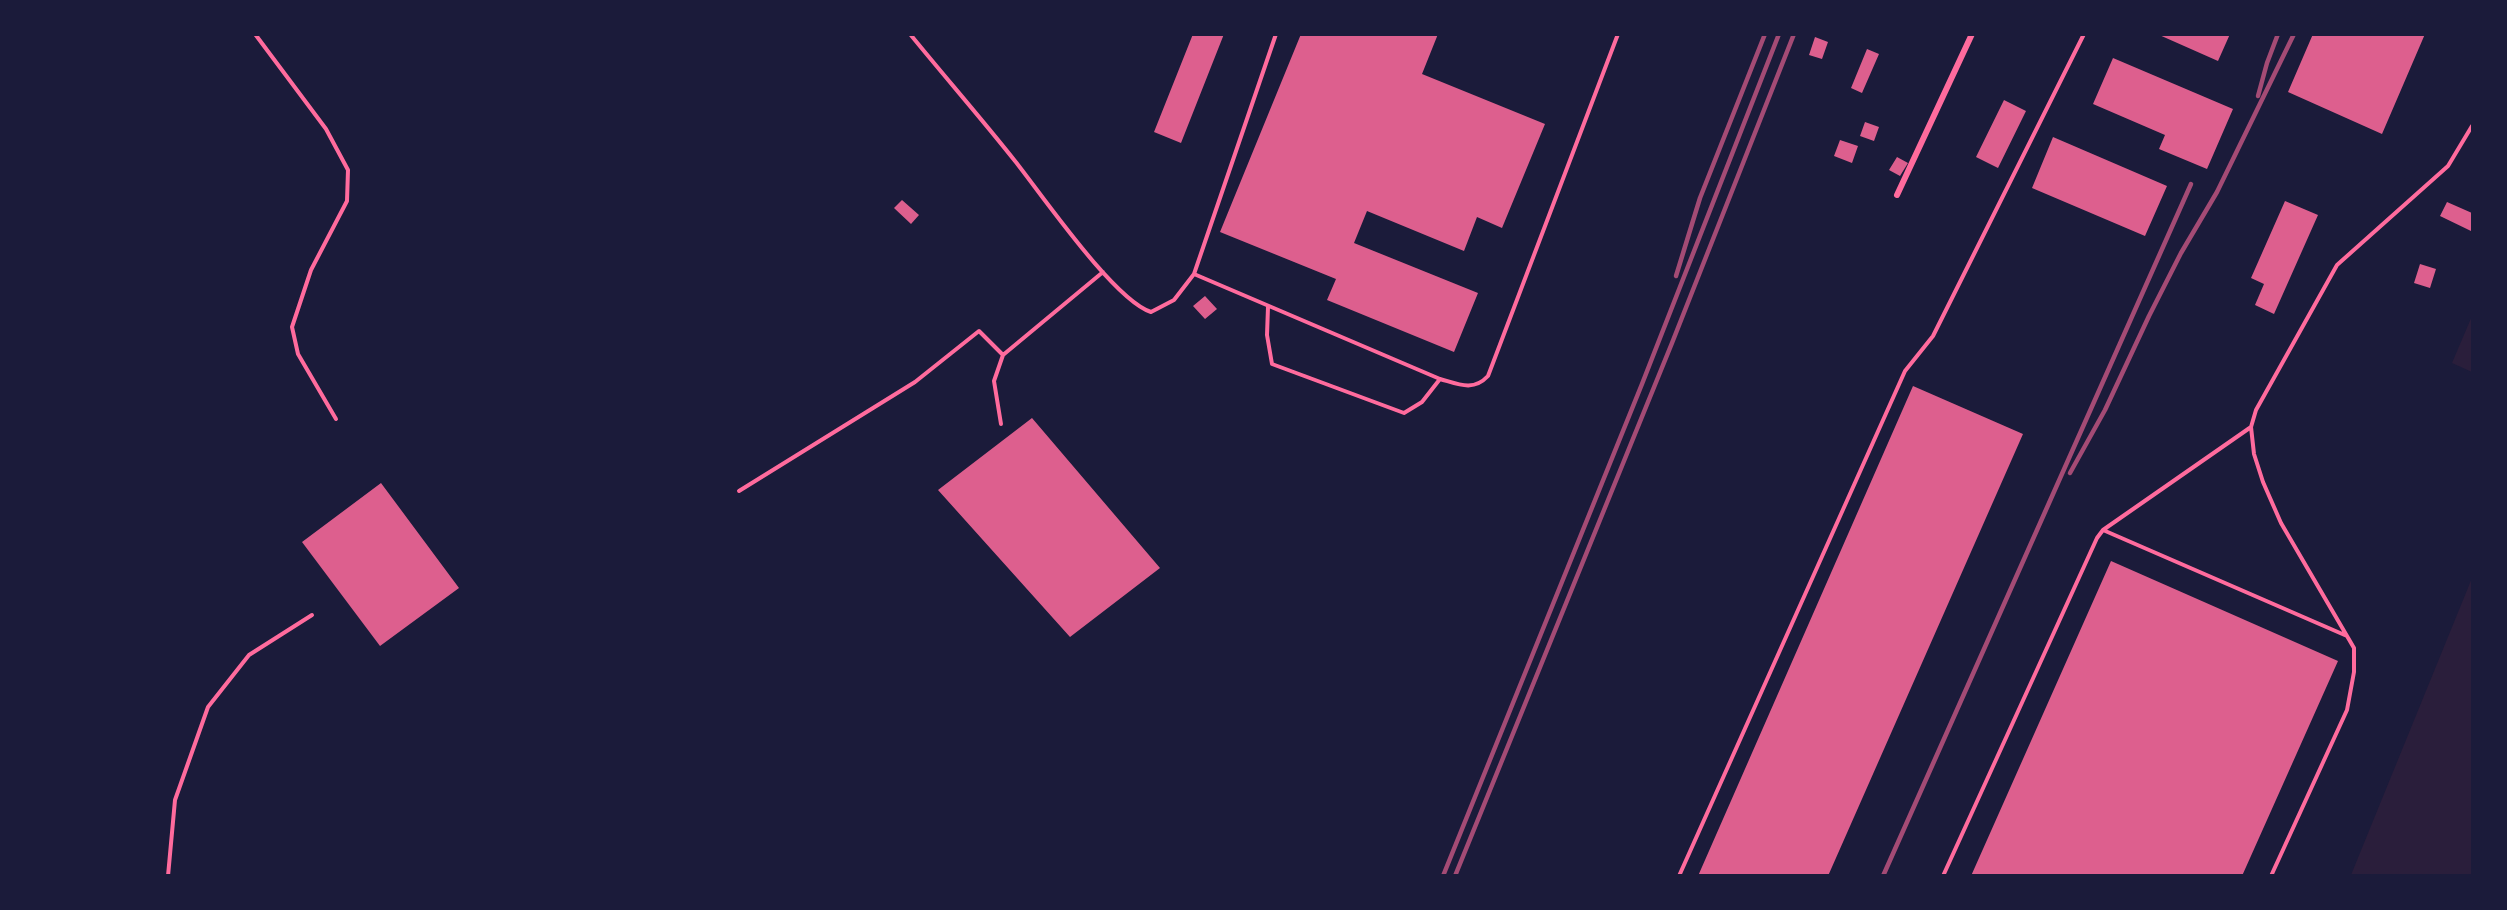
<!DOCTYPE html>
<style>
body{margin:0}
#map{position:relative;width:2507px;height:910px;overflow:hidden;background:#1b1b3a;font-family:"DM Sans",sans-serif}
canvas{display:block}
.frame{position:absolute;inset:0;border:36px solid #1b1b3a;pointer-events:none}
</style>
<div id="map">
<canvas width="2507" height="910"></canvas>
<div class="frame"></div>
</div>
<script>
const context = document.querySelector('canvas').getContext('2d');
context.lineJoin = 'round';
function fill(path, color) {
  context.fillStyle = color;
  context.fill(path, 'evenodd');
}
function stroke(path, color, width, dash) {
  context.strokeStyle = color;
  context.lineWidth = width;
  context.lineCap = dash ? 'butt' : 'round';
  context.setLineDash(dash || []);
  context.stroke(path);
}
fill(new Path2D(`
 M2472,316V372L2452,363Z
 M2472,578V875H2351Z`), '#2a1e3b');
fill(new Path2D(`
 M1193,34H1224L1181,143L1154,132Z
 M1301,34H1438L1422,74L1545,124L1502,228L1477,217L1464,251L1367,211L1354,243L1478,293L1454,352L1327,300L1336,279L1220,232Z
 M2157,34H2230L2218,61Z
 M2313,34H2425L2382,134L2288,92Z
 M1815,37L1828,42L1822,59L1809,55Z
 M1867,49L1879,54L1862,93L1851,88Z
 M2113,58L2233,109L2207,169L2159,149L2165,135L2093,104Z
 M2004,100L2026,111L1998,168L1976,157Z
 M1865,122L1879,127L1874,141L1860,136Z
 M2053,137L2167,186L2145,236L2032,188Z
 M1840,140L1858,146L1852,163L1834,156Z
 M1897,157L1908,163L1900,176L1889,170Z
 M902,200L919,215L911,224L894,208Z
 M2285,201L2318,215L2274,314L2255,305L2264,284L2251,278Z
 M2447,202L2472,213L2471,231L2440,216Z
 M2420,264L2436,269L2430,288L2414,283Z
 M1205,296L1217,309L1205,319L1193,306Z
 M1913,386L2023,434L1828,876H1698Z
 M1032,418L1160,568L1070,637L938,490Z
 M381,483L459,588L380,646L302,542Z
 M2111,561L2338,661L2242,876H1971Z`), '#dd5f8e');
stroke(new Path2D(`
 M255,34L326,129L348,170L347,201L311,270L292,327L298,354L336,419
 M910,34C945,77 981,118 1015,161C1042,195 1114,300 1151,312L1174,300L1194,274L1276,34
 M1194,274L1440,379C1458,384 1473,392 1488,376L1618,34
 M1268,307L1267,335L1272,364L1404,413L1422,402L1440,379
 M1001,424L994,381L1003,355
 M739,491L915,382L979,331L1003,355L1103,272
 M2103,530L2347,636
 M168,876L175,800L208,707L249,655L312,615
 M1679,876L1905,371L1933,336L2084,34
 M1943,876L2097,538L2103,530L2251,427
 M2271,876L2347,710L2354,672V648L2281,523L2263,482L2254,454L2251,427L2256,410L2337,265L2448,166L2472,126`), '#ff6b9d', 4);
stroke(new Path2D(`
 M1897,195L1972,34`), '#ff6b9d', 6);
stroke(new Path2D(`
 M2258,96L2267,63L2278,34
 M1676,276L1700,198L1765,34
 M2070,473L2105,410L2149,316L2181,253L2217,192L2294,34
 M1443,876L1642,384L1779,34
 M1455,876L1672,343L1794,34
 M1883,876L2191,184`), '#a44b75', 4.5);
</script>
